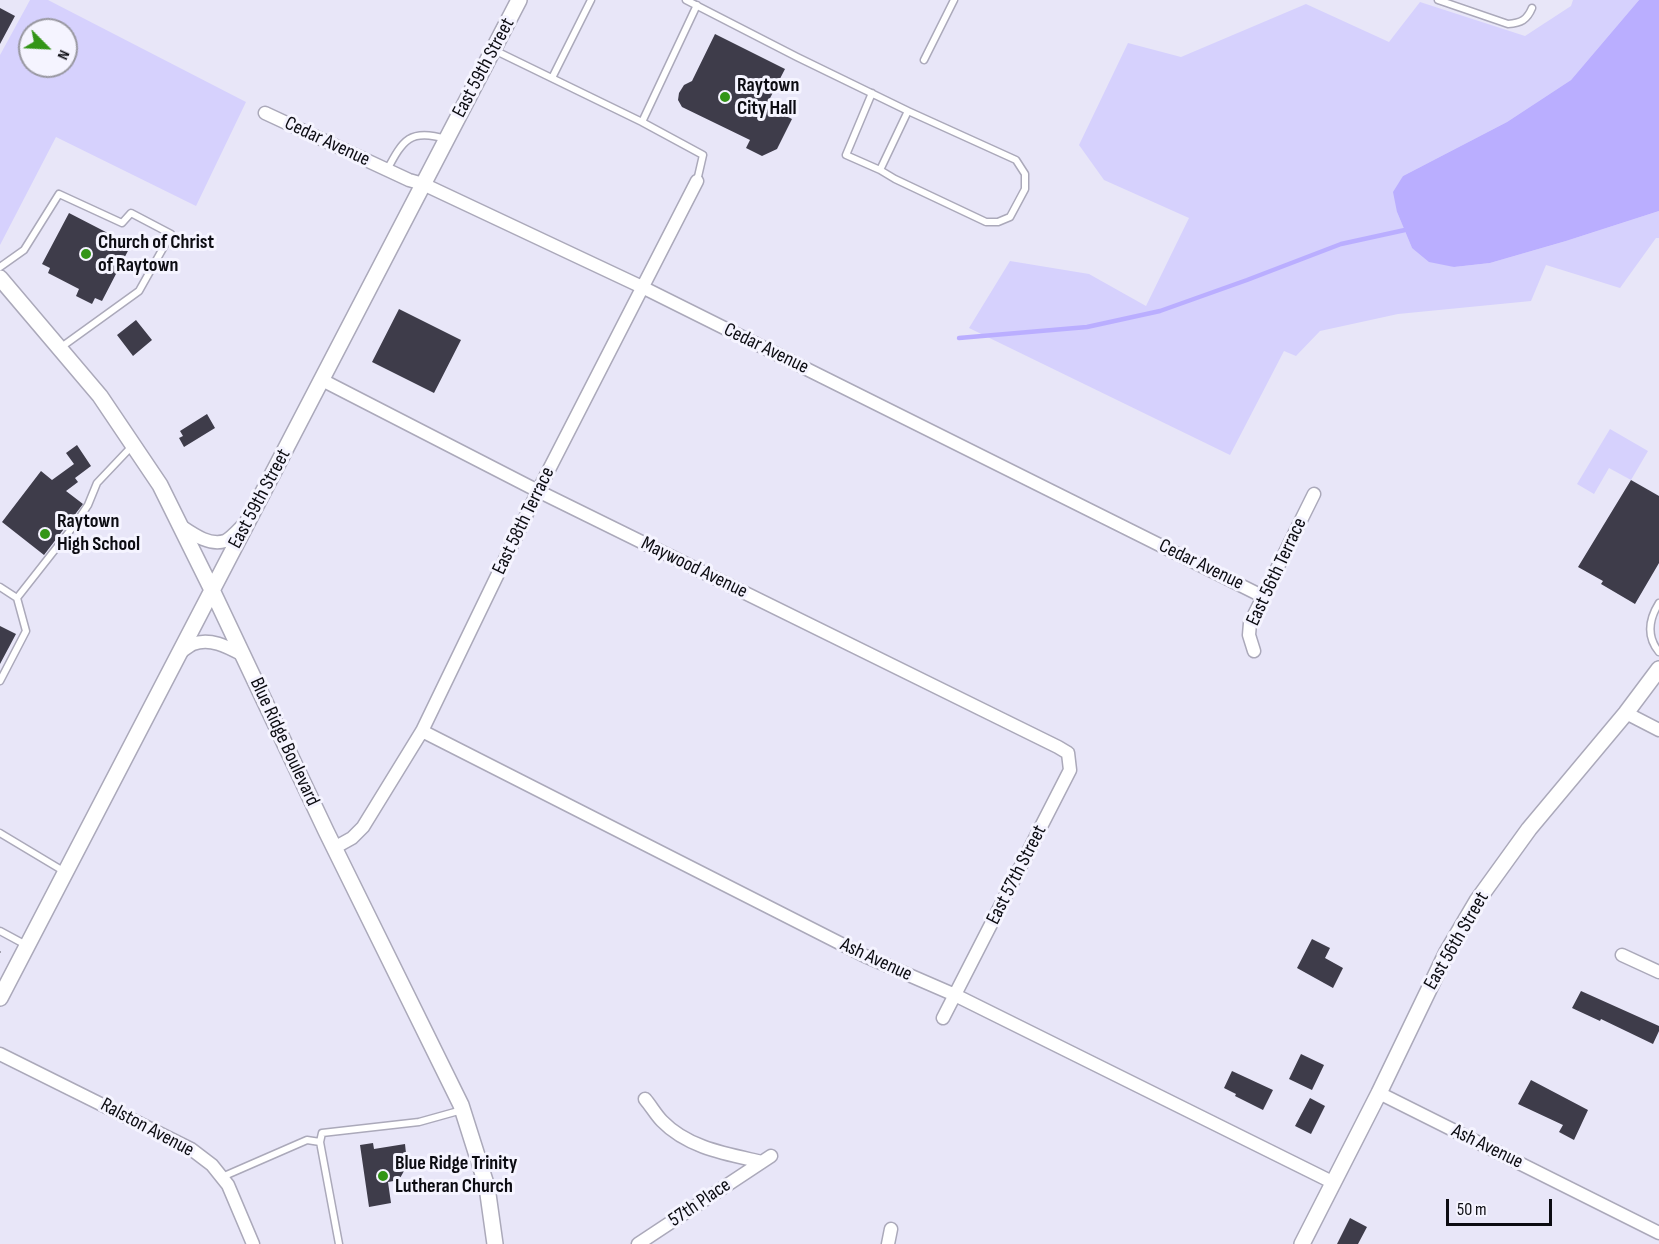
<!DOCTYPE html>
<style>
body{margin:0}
#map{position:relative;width:1659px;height:1244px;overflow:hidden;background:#e8e6f8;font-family:"Sofia Sans Condensed",sans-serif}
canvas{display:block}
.north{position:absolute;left:18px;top:18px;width:60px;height:60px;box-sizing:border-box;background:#f5f4ff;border:2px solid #9897a0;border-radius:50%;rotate:114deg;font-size:16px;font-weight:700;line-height:24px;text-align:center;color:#0c0c12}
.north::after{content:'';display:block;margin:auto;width:21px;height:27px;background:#339517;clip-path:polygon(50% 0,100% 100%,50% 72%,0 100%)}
.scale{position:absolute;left:1446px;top:1199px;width:106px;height:27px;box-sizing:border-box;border:3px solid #0c0c12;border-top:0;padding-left:8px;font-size:18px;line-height:21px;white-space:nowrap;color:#0c0c12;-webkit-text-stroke:4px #f5f4ff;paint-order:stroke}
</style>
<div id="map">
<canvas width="1659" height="1244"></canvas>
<div class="north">N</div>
<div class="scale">50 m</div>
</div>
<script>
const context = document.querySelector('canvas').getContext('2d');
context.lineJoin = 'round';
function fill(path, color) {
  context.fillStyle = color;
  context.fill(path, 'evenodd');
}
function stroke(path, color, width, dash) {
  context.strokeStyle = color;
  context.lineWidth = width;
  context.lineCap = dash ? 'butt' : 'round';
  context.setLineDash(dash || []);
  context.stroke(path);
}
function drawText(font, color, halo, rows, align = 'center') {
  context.font = font + ' "Sofia Sans Condensed",sans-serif';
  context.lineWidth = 6;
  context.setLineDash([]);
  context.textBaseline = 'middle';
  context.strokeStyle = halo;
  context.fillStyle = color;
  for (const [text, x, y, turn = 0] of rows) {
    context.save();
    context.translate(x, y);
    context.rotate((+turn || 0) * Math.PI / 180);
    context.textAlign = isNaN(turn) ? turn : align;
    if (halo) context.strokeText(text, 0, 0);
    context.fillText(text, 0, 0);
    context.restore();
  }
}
fill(new Path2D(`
 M30,0H48L246,102L196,206L56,137L0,245V55ZM30,30H66V66H30Z
 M1573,0H1639L1571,80L1507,122L1403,176L1397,212L1412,248L1454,267L1490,263L1566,241L1659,211V238H1656L1620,288L1546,265L1531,301L1398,314L1320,331L1296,356L1284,351L1230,455L969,328L1010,261L1089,274L1146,306L1189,218L1104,180L1079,145L1128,43L1181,57L1306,4L1389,42L1420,2L1525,36L1571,6Z
 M1610,429L1648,451L1631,480L1609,468L1594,494L1577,484Z`), '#d6d1fd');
fill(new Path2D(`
 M1639,0H1659V211L1566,241L1490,263L1454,267L1429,262L1412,248L1397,212L1393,192L1403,176L1507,122L1571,80Z`), '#baaeff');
stroke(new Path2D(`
 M959,338L1087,327L1160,311L1247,280L1341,244L1405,230`), '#baaeff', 4.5);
fill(new Path2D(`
 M0,8L15,16L0,44Z
 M715,34L785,69L766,106L792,119L777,149L762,156L746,148L750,140L682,107L678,100L679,93L684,85L692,81Z
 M69,213L131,245L102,301L95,298L92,304L76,296L79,289L48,273L50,268L42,264Z
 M399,309L461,340L434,393L372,362Z
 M136,320L152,340L133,356L117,335Z
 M207,414L215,428L184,447L179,438L183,436L180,431Z
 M77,445L91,466L75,478L78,482L66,491L83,504L44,555L2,522L41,471L52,480L74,464L66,453Z
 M1631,480L1659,496V563L1635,604L1601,584L1603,581L1578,567Z
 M0,626L16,634L0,664Z
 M1312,939L1330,948L1325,958L1343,968L1333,988L1297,968Z
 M1581,991L1659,1026V1031L1653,1044L1601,1019L1600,1021L1572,1008Z
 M1301,1054L1324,1065L1312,1090L1289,1079Z
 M1232,1071L1273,1090L1263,1110L1235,1096L1236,1094L1224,1088Z
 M1531,1080L1588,1110L1574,1140L1559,1132L1563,1125L1518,1104Z
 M1310,1098L1325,1106L1311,1134L1295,1126Z
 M373,1143L374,1149L405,1144L407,1163H403L404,1171L399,1180L388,1182L391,1203L369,1207L360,1145Z
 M1350,1218L1367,1227L1358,1244H1337Z`), '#3e3c4a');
const service = new Path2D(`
 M686,0L797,57L908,111L880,170L846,155L872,93
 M1438,0L1508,24C1521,23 1527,20 1532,8
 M494,50L642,122
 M924,60L954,0
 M552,78L591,0
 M387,170C403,140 410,128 446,139
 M880,170L895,179L986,222H998L1010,217L1025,189V174L1016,160L908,111
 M697,181L703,155L642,122L697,5
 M0,267L24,250L59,194L122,223L131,213L171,234L139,291L60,348
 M0,587L17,598
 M1659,603C1649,619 1646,636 1659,652
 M0,681L26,631L17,598L76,523L88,505L97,483L133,445
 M0,833L65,872
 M0,931L26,945
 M222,1177L307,1140L320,1142
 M339,1244L320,1142L322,1133L419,1122L462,1110`);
const minor = new Path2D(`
 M265,113L409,180L423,184L642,287L1262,596
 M322,380L538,491L1058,747L1068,753L1070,770L943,1018
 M181,526C193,534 209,546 225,541C231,538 238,530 243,525
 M1254,651L1249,635L1250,623L1314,494
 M181,652C184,650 189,646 193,644C210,637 228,647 243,655
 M1626,713L1659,730
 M422,731L865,956L955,995L1332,1182
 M334,848L352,838L363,827L422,731L538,491L697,181
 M1622,955L1659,972
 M0,1054L191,1149L212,1165L228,1185L253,1244
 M1379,1093L1659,1233
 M645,1099C651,1106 656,1115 662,1121C688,1148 727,1154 762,1162
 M638,1244L771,1156
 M888,1244L891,1229`);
const tertiary = new Path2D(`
 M0,278L100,396L160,485L212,590L326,831L461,1105L487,1187L495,1244
 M0,998L519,0
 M1302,1244L1379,1093L1447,952L1477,901L1529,829L1626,713L1659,669`);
stroke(service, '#aba9ba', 9);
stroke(minor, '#aba9ba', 15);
stroke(tertiary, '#aba9ba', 18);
stroke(new Path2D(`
 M0,951V953`), '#a3a2b0', 2, [3, 4.5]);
stroke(service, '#fff', 6);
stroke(minor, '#fff', 12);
stroke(tertiary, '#fff', 15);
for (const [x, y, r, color] of [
 [725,97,6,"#339517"],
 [86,254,6,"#339517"],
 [45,534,6,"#339517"],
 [383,1176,6,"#339517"]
]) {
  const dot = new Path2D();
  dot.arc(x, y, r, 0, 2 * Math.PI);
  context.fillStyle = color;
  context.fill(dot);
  stroke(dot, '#f5f4ff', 2);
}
drawText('20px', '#0c0c12', '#f5f4ff', [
 ["East 59th Street",484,68,-62],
 ["Cedar Avenue",327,142,25],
 ["Cedar Avenue",766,349,26],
 ["East 59th Street",260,499,-62],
 ["East 58th Terrace",524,521,-64],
 ["Cedar Avenue",1201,565,26],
 ["Maywood Avenue",694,568,26],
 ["East 56th Terrace",1277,572,-65],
 ["Blue Ridge Boulevard",284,742,65],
 ["East 57th Street",1017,875,-63],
 ["East 56th Street",1457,941,-60],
 ["Ash Avenue",876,960,25],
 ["Ralston Avenue",147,1128,28],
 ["Ash Avenue",1487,1147,26],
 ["57th Place",700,1203,-34]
]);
drawText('bold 20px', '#0c0c12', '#f5f4ff', [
 ["Raytown",737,86],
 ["City Hall",737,109],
 ["Church of Christ",98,243],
 ["of Raytown",98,266],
 ["Raytown",57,522],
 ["High School",57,545],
 ["Blue Ridge Trinity",395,1164],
 ["Lutheran Church",395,1187]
], 'left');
</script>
